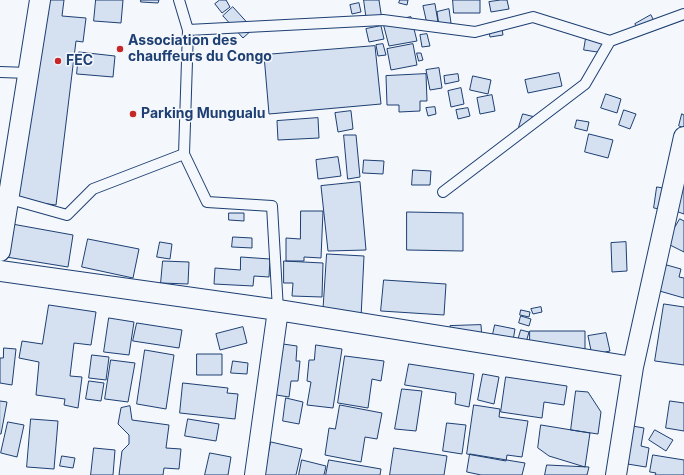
<!DOCTYPE html>
<style>
body{margin:0}
canvas{display:block;background:#f4f7fb}
</style>
<canvas width="684" height="475"></canvas>
<script>
const context = document.querySelector('canvas').getContext('2d');
context.lineJoin = 'round';
function fill(path, color) {
  context.fillStyle = color;
  context.fill(path, 'evenodd');
}
function stroke(path, color, width, dash) {
  context.strokeStyle = color;
  context.lineWidth = width;
  context.lineCap = dash ? 'butt' : 'round';
  context.setLineDash(dash || []);
  context.stroke(path);
}
function drawText(font, color, halo, rows, align = 'center') {
  context.font = font + ' Inter,sans-serif';
  context.lineWidth = 3;
  context.setLineDash([]);
  context.textBaseline = 'middle';
  context.strokeStyle = halo;
  context.fillStyle = color;
  for (const [text, x, y, turn = 0] of rows) {
    context.save();
    context.translate(x, y);
    context.rotate((+turn || 0) * Math.PI / 180);
    context.textAlign = isNaN(turn) ? turn : align;
    if (halo) context.strokeText(text, 0, 0);
    context.fillText(text, 0, 0);
    context.restore();
  }
}
const building = new Path2D(`
 M42,0H64L62,16L86,18L83,42L76,41L56,205L17,200Z
 M96,0H123L121,23L94,21Z
 M141,0H159L158,3L141,2Z
 M220,0H226L230,7L222,13L215,4Z
 M364,0H379L382,20L367,22Z
 M400,0H408L407,5L399,3Z
 M453,0H480V13H454Z
 M501,0H507L509,9L491,12L489,2Z
 M359,3L361,12L352,14L350,5Z
 M435,4L438,22L427,24L423,6Z
 M233,7L253,29L243,38L223,16Z
 M449,9L451,23L439,26L437,12Z
 M651,15L656,25L640,34L635,24Z
 M411,17L417,41L389,46L383,23Z
 M501,23L503,35L490,37L488,26Z
 M381,26L384,39L369,42L366,29Z
 M587,32L607,35L604,53L584,50Z
 M427,34L430,46L422,47L420,35Z
 M383,44L386,55L378,56L376,45Z
 M413,44L417,65L391,70L387,49Z
 M375,46L381,104L269,114L264,55Z
 M79,52L115,56L113,77L77,74Z
 M417,53H421L423,60L419,61Z
 M439,68L442,88L430,90L426,70Z
 M559,73L562,86L528,93L525,80Z
 M426,74L427,101H420V111L399,112V105H387L386,76Z
 M458,74L459,81L445,84L444,76Z
 M473,76L491,80L488,94L470,90Z
 M461,88L464,104L451,107L448,91Z
 M606,94L621,99L617,113L601,108Z
 M492,95L495,111L480,114L477,98Z
 M435,107L436,114L428,116L426,108Z
 M468,108L470,116L458,119L456,110Z
 M624,110L636,114L630,129L619,125Z
 M351,111L353,129L338,132L335,113Z
 M523,114L535,117L532,130L519,127Z
 M682,114L684,115V128L679,126Z
 M318,118L319,138L278,140L277,121Z
 M577,120L589,122L587,131L575,128Z
 M589,134L613,140L608,158L585,152Z
 M344,135H356L360,177L348,179Z
 M338,157L341,176L318,179L316,160Z
 M364,160L384,161L383,174L363,173Z
 M413,170L431,171L430,185H412Z
 M684,173V214L670,209Z
 M360,182L366,250L328,251L321,186Z
 M657,187L669,189L665,210L654,208Z
 M301,211H323L321,258L304,257V261H286V238L300,239Z
 M407,212L463,213V251L407,250Z
 M229,213H244V221L229,220Z
 M680,219L684,221V252L666,243Z
 M12,224L73,235L68,267L6,257Z
 M233,237L252,238V248L232,247Z
 M88,239L139,249L133,278L82,267Z
 M160,242L172,244L170,259L157,257Z
 M626,242L627,271L612,272L611,243Z
 M327,254L364,256L361,318L323,315Z
 M241,257L270,259L269,277L254,276L253,286L214,284L215,268L240,270Z
 M163,261L189,262L188,284L161,283Z
 M284,261L323,263L322,297L292,296L293,283H284Z
 M656,262L681,269L679,277L684,278V298L649,288Z
 M384,280L446,284L444,315L381,311Z
 M664,304L684,307V365L655,361Z
 M49,305L96,312L91,345L74,343L70,376L82,377L78,408L64,405L65,399L36,395L39,362L19,358L22,341L42,344Z
 M541,307L542,312L533,314L531,309Z
 M521,310L530,312L529,317L520,315Z
 M521,316L531,319L529,326L519,323Z
 M109,318L134,322L129,355L104,352Z
 M137,323L182,330L179,348L133,341Z
 M481,325L482,339L450,340V326Z
 M495,325L515,329L511,352L490,348Z
 M243,327L247,343L220,350L216,334Z
 M521,330L529,332L523,353L515,351Z
 M530,331H585V357L530,352Z
 M606,333L610,351L592,355L588,336Z
 M276,343L297,346L296,361H300L298,381H291L289,397L270,394Z
 M316,345L342,349L333,408L307,405L311,382L307,381L309,360H314Z
 M4,348L16,349L12,385L0,383V358H3Z
 M145,350L174,355L166,409L137,404Z
 M197,354H222V375H197Z
 M92,355L109,357L106,380L89,378Z
 M345,356L384,361L381,381L372,379L368,408L338,403Z
 M111,360L135,363L128,402L105,399Z
 M233,361L248,363L247,374L231,373Z
 M409,364L474,374L469,407L455,404L456,393L405,385Z
 M483,374L499,377L494,404L478,400Z
 M506,377L567,386L564,405L544,402L542,418L501,412Z
 M89,381L104,383L101,401L86,399Z
 M183,383L228,388L227,393L238,394L235,419L180,413Z
 M402,389L422,391L416,431L395,429Z
 M576,391L588,392L601,412L598,434L571,430Z
 M286,398L303,402L299,424L283,421Z
 M0,401L7,402L1,434H0Z
 M670,401L684,403V431L666,428Z
 M340,405L382,413L377,439L365,437L361,462L325,455L329,428L335,429Z
 M474,405L500,409L499,417L528,421L522,457L507,455L506,461L467,454Z
 M130,406L132,420L169,425L166,448L181,449L179,469L164,468L163,475H119L122,451L129,444V435L118,424L121,408Z
 M31,419L58,421L54,469L27,467Z
 M188,419L219,424L216,441L185,436Z
 M8,422L24,425L17,457L1,453Z
 M447,423L466,425L462,454L443,451Z
 M621,424L644,428L641,446L649,448L646,467L615,462Z
 M541,425L590,433L585,467L549,456L538,448Z
 M655,430L673,440L666,451L649,440Z
 M271,442L302,449L296,475H264Z
 M94,448L115,450L113,475H91Z
 M394,448L447,456L444,475H390Z
 M210,453L231,457L228,475H205Z
 M470,454L525,463L522,475H481L467,472Z
 M653,455L684,460V475H655L656,473L650,472Z
 M62,456L75,458L73,468L60,466Z
 M302,460L326,466L324,475H299Z
 M329,460L381,469L380,475H326Z
 M547,465L589,467L587,475H545Z`);
fill(building, '#d5e0f0');
stroke(building, '#1d3f73', 1);
const service = new Path2D(`
 M179,0L188,30L184,154L207,202L272,206L278,310
 M188,30L383,20L475,32L533,17L610,41L684,14
 M0,72L29,73
 M443,192L585,84L610,41
 M10,199L67,215L93,189L184,154`);
const minor = new Path2D(`
 M0,251L40,0
 M0,271L278,310L633,367
 M255,475L278,310
 M616,475L633,367L684,137`);
stroke(service, '#1d3f73', 12);
stroke(minor, '#1d3f73', 22);
stroke(service, '#f4f7fb', 10);
stroke(minor, '#f4f7fb', 20);
for (const [x, y, r, color] of [
 [120,49,4,"#c62828"],
 [58,61,4,"#c62828"],
 [133,114,4,"#c62828"]
]) {
  const dot = new Path2D();
  dot.arc(x, y, r, 0, 2 * Math.PI);
  context.fillStyle = color;
  context.fill(dot);
  stroke(dot, '#f4f7fb', 1.5);
}
drawText('bold 14px', '#1d3f73', '#f4f7fb', [
 ["Association des",128,41],
 ["chauffeurs du Congo",128,57],
 ["FEC",66,61],
 ["Parking Mungualu",141,114]
], 'left');
</script>
